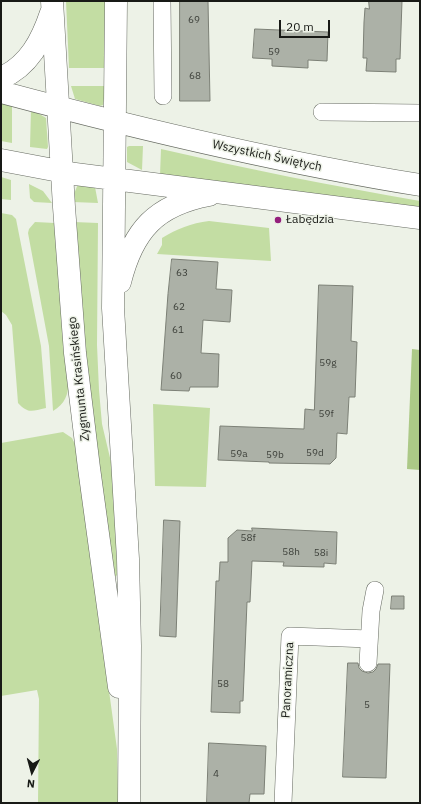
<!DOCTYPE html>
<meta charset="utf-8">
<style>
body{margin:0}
#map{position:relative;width:421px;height:804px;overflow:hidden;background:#edf2e7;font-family:"IBM Plex Sans",sans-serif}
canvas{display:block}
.frame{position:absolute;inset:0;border:2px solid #181a16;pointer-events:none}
.north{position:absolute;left:12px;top:752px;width:40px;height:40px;-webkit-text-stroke:3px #edf2e7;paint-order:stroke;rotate:186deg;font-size:11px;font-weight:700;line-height:16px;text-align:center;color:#181a16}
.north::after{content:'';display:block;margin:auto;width:14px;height:18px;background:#181a16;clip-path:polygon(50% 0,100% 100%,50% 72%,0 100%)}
.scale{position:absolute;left:279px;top:20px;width:51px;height:18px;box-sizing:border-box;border:2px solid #181a16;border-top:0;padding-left:5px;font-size:12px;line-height:14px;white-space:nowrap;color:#181a16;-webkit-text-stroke:3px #edf2e7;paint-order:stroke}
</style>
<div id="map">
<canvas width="421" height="804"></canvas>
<div class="frame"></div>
<div class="north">N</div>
<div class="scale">20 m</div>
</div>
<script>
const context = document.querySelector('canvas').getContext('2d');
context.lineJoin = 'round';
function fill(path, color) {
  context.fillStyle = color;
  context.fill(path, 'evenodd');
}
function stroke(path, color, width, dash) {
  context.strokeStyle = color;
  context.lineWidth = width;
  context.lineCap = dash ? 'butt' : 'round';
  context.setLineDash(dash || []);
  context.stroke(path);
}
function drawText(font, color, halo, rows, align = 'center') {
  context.font = font + ' "IBM Plex Sans",sans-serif';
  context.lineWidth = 3;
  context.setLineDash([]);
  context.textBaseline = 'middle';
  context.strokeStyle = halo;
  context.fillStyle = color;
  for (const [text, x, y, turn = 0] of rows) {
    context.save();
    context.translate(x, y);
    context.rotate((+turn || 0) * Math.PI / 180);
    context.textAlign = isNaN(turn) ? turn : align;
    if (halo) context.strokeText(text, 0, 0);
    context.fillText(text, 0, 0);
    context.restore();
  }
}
fill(new Path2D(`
 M66,1H106V68H69Z
 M71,86H106L103,105L100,106L75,99Z
 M1,100L12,104V143L1,141Z
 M31,109L46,118L48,147L47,149L30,147Z
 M129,146H143L142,170L127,162V147Z
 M161,149C247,169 333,186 420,201V208L160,175Z
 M1,177L11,180V200L1,199Z
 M29,184L43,191L52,203L34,202L30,198Z
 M78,184L95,187L98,203L73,202L74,194Z
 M1,213L12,215L16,219L41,346L46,408C32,411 28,414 18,403L12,325L6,315L1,311Z
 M209,221L269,228L271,261L157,254L162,245V238C177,229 191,223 209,221Z
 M35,222L55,223L69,382C68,395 65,404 53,411L49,346L28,233L29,229Z
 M74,222L98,223L97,345L99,390L102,424L111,462L115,491L117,575L115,577L88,384Z
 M153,404L210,408L206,487L155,486Z
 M63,432L72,438L75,444L117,749L118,803H38L39,699L37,690L1,696V443Z`), '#c3dda3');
fill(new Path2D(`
 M412,349L420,350V470L407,469Z`), '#acc987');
const building = new Path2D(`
 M180,1H208L210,101H180Z
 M369,1H402L400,59H396V72L366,71L367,58H363L364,22L365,8L369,9Z
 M255,29L328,32L327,61L308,60V68L272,66V59L253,58Z
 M172,259L218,262L216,289L232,290L230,322L203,320L201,353L219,354L218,387H190L189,391L161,390L168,294Z
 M319,285L353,286L351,341L357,342L355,397H349L347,434L337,433L336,458L330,464L269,463V462L218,460L220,426L304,429L305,409L314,410Z
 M164,520L180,521L176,637L160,636Z
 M252,528L337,532L336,564L324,563V567L283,566L284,562L252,561L250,602H247L243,701H240V713L211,712L216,581H219L220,562H228V538L237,530L252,531Z
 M392,596H404V609H391Z
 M348,663H358L359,668L362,671L368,673L373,672L376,669L378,664H390L386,778L343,777Z
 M209,743L266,746L264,794H250L249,803H207Z`);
fill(building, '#acb1a7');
stroke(building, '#7c8076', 1);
const street = new Path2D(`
 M162,1L163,96
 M322,112L420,113
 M368,663L371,611L375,590
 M283,803L290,636L369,639`);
const secondary = new Path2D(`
 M52,1L64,207L75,353L89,468L119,687
 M116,1L113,308L128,559L130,646L129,803
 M1,78C29,66 42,40 51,13
 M1,92C139,129 278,162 420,185
 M1,160L75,174L420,218
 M120,282C133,230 156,205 209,195`);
stroke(street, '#666a61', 18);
stroke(secondary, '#666a61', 23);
stroke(street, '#fff', 17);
stroke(secondary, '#fff', 22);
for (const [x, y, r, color] of [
 [278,220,4,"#941f7c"]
]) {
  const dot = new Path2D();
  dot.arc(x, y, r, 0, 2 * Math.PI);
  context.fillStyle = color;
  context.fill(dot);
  stroke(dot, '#edf2e7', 1.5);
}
drawText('10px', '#3d403a', null, [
 ["69",194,20],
 ["59",274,52],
 ["68",195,76],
 ["63",182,273],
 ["62",179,307],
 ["61",178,330],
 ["59g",328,363],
 ["60",176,376],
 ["59f",326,414],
 ["59d",315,453],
 ["59a",239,454],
 ["59b",275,455],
 ["58f",248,538],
 ["58h",291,552],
 ["58i",321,553],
 ["58",223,684],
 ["5",367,705],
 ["4",216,774]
]);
drawText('12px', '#181a16', '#edf2e7', [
 ["Wszystkich Świętych",267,156,12],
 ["Zygmunta Krasińskiego",79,379,-96],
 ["Panoramiczna",288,680,-87]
]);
drawText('12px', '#181a16', '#edf2e7', [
 ["Łabędzia",286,220]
], 'left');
</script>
